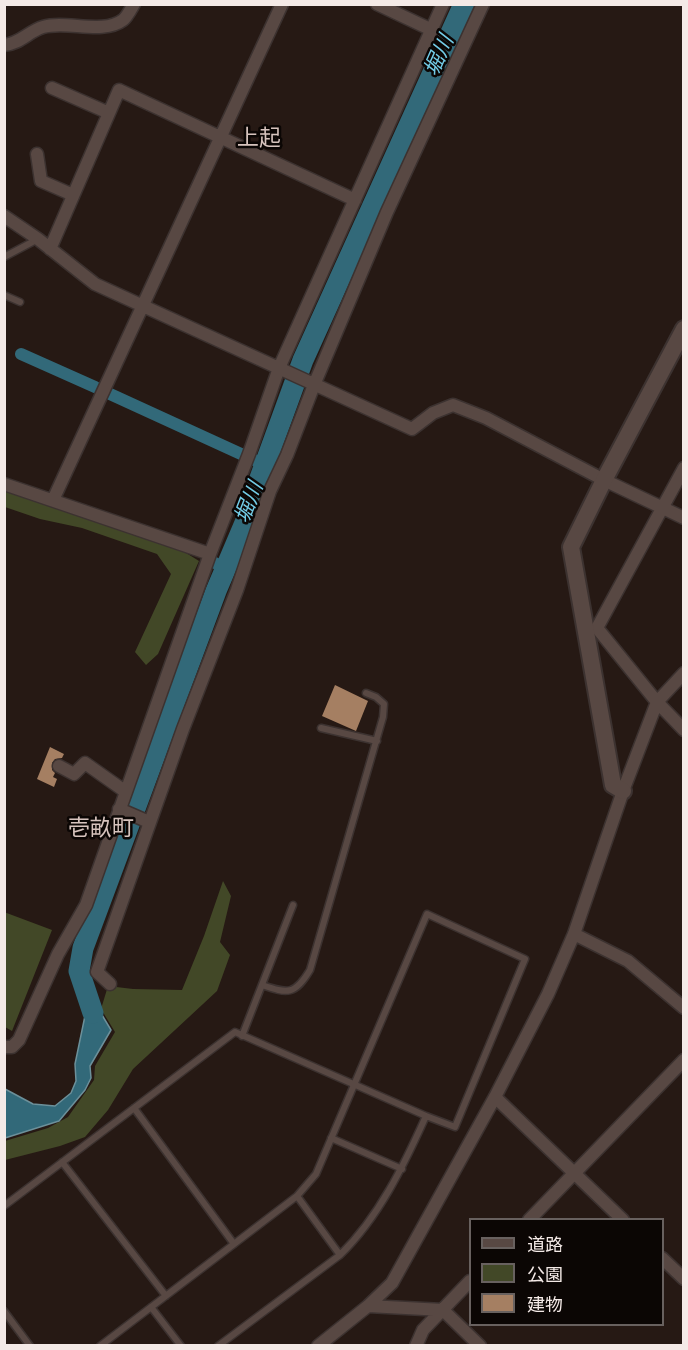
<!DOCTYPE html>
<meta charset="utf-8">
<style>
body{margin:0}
#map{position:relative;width:688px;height:1350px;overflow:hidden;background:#261914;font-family:"Varela Round","Noto Sans JP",sans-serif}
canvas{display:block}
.frame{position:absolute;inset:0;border:6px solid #f4eae7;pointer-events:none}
.legend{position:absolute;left:469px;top:1218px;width:195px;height:108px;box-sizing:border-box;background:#0b0604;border:2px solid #68615f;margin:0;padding:8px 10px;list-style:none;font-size:18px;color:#f4eae7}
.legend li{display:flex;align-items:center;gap:12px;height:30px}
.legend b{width:30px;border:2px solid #68615f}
</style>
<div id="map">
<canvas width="688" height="1350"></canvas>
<div class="frame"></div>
<ul class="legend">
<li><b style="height:8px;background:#584843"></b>道路</li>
<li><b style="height:16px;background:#424827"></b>公園</li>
<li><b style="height:16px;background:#a57f62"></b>建物</li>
</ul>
</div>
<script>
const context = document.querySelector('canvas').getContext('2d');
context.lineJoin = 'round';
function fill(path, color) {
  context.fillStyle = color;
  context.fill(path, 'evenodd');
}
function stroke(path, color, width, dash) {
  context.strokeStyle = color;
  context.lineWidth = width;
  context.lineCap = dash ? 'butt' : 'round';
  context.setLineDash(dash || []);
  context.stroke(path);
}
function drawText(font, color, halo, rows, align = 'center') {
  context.font = font + ' "Varela Round","Noto Sans JP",sans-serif';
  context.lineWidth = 5;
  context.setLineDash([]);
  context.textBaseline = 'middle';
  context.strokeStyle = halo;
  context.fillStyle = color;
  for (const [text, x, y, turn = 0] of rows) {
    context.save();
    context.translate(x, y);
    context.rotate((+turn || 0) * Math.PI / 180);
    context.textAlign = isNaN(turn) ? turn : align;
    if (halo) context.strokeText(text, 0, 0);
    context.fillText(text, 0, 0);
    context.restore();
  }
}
fill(new Path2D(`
 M5,491L183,551L199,561L158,654L146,665L135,652L171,574L157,554L82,528L40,519L5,507Z
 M223,881L231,896L220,942L230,955L217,991L133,1069L108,1110L85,1137L60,1146L5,1160V1141L48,1128L68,1117L94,1080L95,1066L115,1032L101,1009L108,986L133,989L182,990L204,936Z
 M4,912L52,930L12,1031L5,1027Z`), '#424827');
const water = new Path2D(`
 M86,1011L102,1015L111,1030L90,1066L91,1078L85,1090L59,1121L5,1138V1089L33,1104L55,1106L71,1093L76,1081L75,1064Z`);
fill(water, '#326979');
stroke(water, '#6c909a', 1.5);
stroke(new Path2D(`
 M21,354L95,387
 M110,394L241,454
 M254,460L266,463
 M213,562L225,568`), '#326979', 12);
stroke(new Path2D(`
 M93,1013L79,971L83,948L216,591L247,518L260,478L303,360L464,4`), '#326979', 21);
fill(new Path2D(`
 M335,685L368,701L356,731L322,716Z
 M50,747L64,754L62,758L55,759L52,763V770L55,773L53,777L57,779L54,787L37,779Z`), '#a57f62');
const lane = new Path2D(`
 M4,257L38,239
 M4,295L20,302
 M321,728L377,741
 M262,985C288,994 295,995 310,970L383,717L384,704L376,697L366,693
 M242,1036L293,905
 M134,1108L234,1244
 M331,1138L402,1169
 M62,1162L166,1296
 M297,1196L340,1255
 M4,1206L235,1032L426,1116C404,1165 379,1217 340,1255L218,1346
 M151,1307L181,1346
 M4,1311L30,1346
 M100,1346L297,1196L316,1174L427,914L525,959L455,1127L426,1116`);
const street = new Path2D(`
 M377,4L432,30
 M4,45C20,44 29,31 43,27C66,20 103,35 123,20C127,17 131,9 134,4
 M52,88L109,113
 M37,154L41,181L73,195
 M4,216L38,239L95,284L412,429L433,413L453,405L486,418L604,480L684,518
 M50,249L119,90L355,200
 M684,468L597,628L657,702L684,730
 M4,484L210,554
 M53,500L282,4
 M59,766L74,774L85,763L126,792
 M119,809L149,822
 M574,934L628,961L684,1008
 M110,984L97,972L183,729L237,590L270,491L287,455L314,385L387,212L483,4
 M4,1047H12L19,1040L58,954L86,905L210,554L249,454L279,368L443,4
 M495,1097L623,1220
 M529,1220L684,1060
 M662,1258L684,1279
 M368,1306L443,1310L480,1346
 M318,1346L368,1306L392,1283L495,1097L548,994L574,934L623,791L657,702L684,673
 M416,1346L423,1330L470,1281`);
const secondary = new Path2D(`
 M623,791L613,785L571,547L604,480L684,329`);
stroke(lane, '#3c3230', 9);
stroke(street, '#3c3230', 15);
stroke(secondary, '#3c3230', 20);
stroke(lane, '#584843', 6);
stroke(street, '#584843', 12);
stroke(secondary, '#584843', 16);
drawText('italic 21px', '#73cce7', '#0b0604', [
 ["堀川",440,56,-66],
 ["堀川",250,503,-69]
]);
drawText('22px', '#d6c3bd', '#0b0604', [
 ["上起",259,139],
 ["壱畝町",101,829]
]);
</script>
